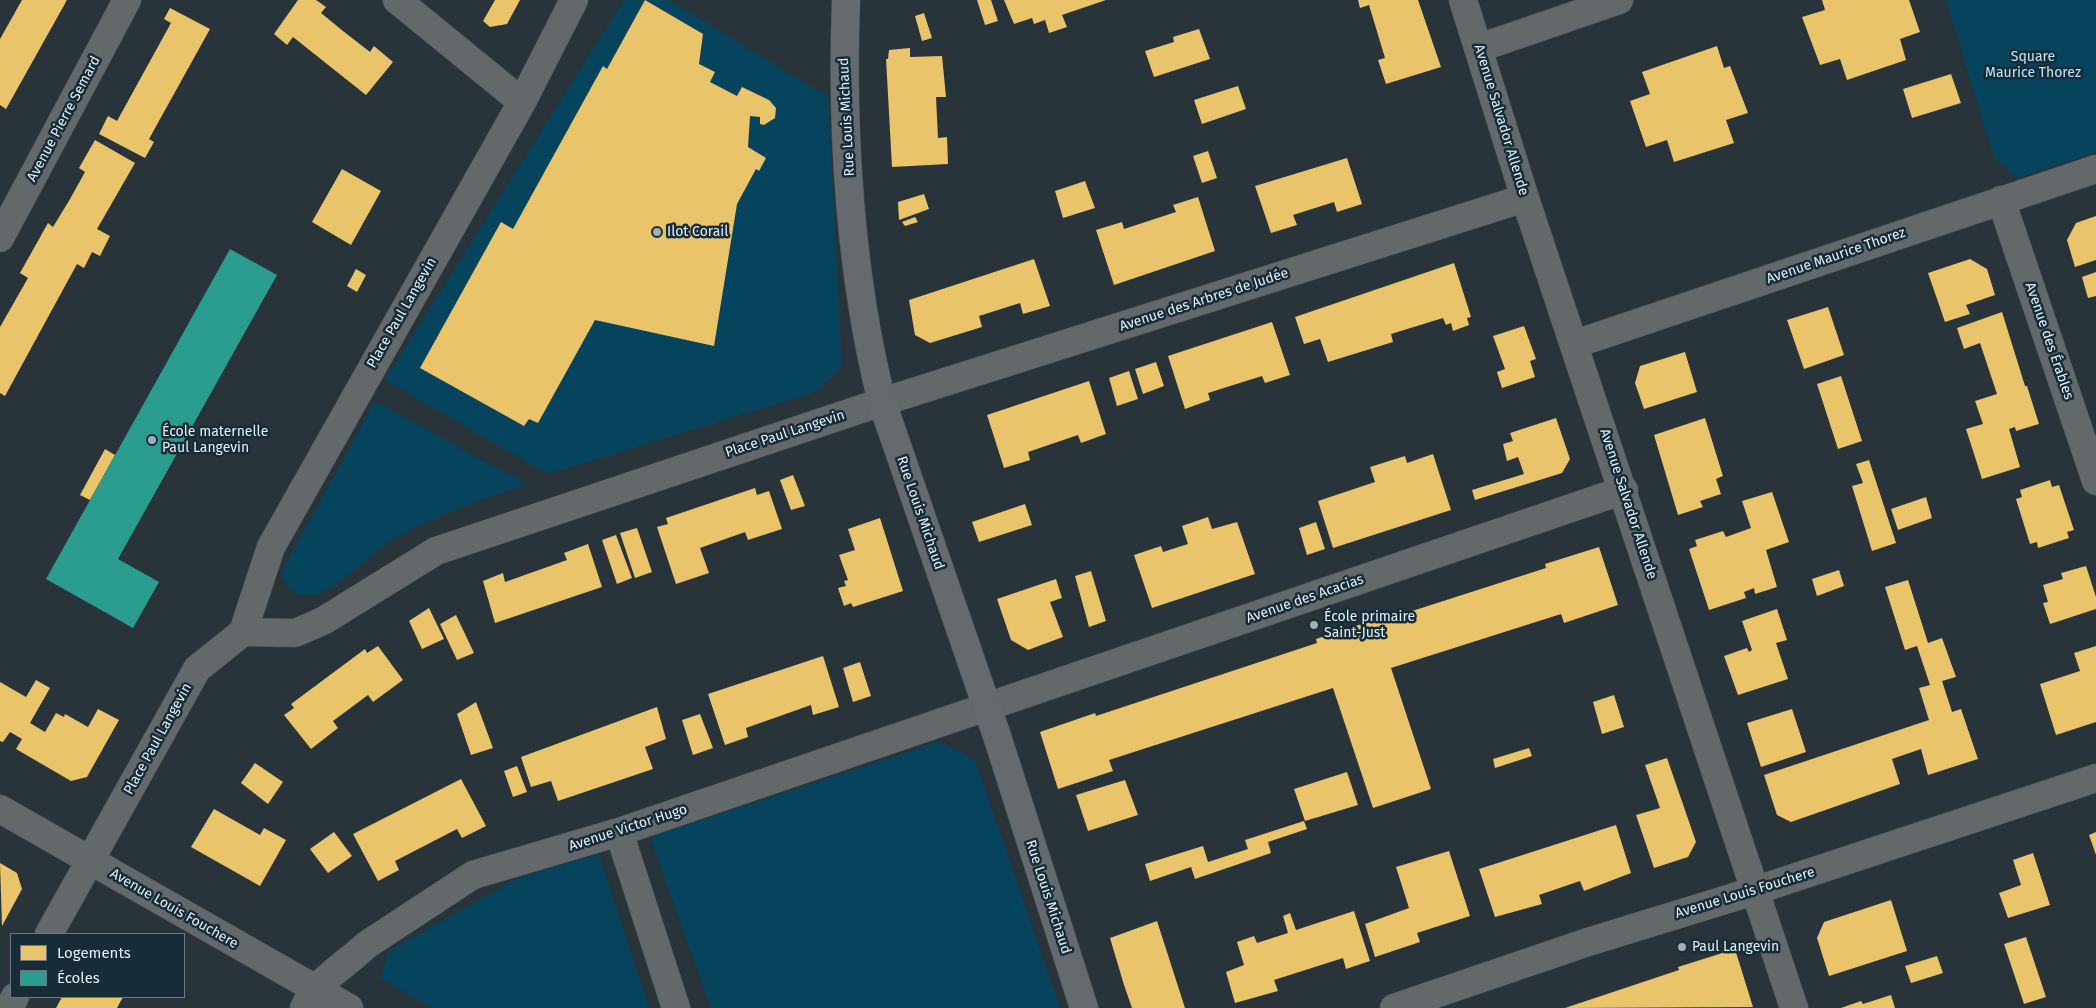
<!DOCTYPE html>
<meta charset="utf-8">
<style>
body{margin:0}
#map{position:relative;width:2096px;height:1008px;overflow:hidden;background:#29343a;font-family:"Fira Sans",sans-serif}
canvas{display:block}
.legend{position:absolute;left:10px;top:933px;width:175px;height:65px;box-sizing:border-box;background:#172c37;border:1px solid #697a84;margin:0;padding:6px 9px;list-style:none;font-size:15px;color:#e3eff7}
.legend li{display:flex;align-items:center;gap:10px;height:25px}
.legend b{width:25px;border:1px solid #697a84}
</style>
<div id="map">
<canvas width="2096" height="1008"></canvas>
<ul class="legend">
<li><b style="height:14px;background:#e9c46a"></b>Logements</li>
<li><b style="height:14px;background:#2a9d8f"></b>Écoles</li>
</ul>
</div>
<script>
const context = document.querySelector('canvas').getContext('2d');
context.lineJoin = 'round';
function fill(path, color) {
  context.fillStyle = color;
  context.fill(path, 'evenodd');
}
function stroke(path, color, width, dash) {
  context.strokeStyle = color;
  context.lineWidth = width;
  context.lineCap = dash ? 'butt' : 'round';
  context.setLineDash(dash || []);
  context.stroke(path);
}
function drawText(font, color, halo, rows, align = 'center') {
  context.font = font + ' "Fira Sans",sans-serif';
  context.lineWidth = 5;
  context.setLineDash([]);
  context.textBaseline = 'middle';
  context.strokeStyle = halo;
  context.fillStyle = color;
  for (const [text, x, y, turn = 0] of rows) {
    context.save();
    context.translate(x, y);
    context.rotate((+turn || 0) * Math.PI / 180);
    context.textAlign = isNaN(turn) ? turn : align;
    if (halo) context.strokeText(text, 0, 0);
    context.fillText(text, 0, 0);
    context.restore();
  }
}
fill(new Path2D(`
 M624,0H669L828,97L842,366L816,392L548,474L385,380Z
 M1946,0H2096V152L2016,178L1994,157Z
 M375,401L527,485C481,499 436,515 393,540C376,550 333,591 318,594C298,599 287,591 281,573Z
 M939,742L975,760L1060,1008H711L650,837Z
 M599,854L649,1008H432L380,978L389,951L518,878Z`), '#06445d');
fill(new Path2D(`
 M22,0H67L6,109L0,105V39Z
 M298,0H316L326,7L321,13L343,31L370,52L374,46L393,62L366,95L293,37L287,45L274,34Z
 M495,0H520L507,24L490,27L483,21Z
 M645,0L703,34L699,64L715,72L710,82L737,96L742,87L769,100L776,108L775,118L764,125L760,124V117L750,116L748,147L766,158L759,171L756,169L737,204L714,346L595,320L538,423L529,419L524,426L420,368L501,222L513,229L603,66L607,69Z
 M977,0H991L998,21L985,25Z
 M1004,0H1106L1062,15L1067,27L1049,33L1045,20L1034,24L1032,18L1014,24Z
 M1358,0H1418L1441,67L1386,84L1378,60L1385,58L1369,5L1360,8Z
 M1822,0H1909L1920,32L1900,39L1906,60L1847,80L1840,59L1820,65L1802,17L1825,10Z
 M170,8L210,29L149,139L154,142L145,158L99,134L108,116L117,121L171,23L164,19Z
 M924,13L932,38L922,41L915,16Z
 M1199,29L1210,59L1154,77L1145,51L1174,42L1173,37Z
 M1717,46L1724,68L1730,66L1748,113L1726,120L1734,143L1674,162L1667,140L1646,147L1630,101L1650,94L1642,72Z
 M910,48V57L942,56L946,97H936L938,138L947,137L948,164L892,167L886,59H888L889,50Z
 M1951,74L1961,103L1912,118L1903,89Z
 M1238,86L1246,109L1202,124L1194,100Z
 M95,140L135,163L97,229L110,236L100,256L92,252L84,268L77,264L5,396L0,393V327L28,278L20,273L48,223L53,227L70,199L85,172L79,168Z
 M1208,151L1217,178L1202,183L1193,156Z
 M1347,158L1362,204L1337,212L1334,202L1293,215L1297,225L1271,233L1255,186Z
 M342,169L381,191L351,245L312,222Z
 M1085,181L1095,208L1063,218L1055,191Z
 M924,194L929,209L899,220L898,202Z
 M1198,197L1215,251L1114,285L1096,230L1122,222L1124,229L1176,212L1173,205Z
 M2096,216V260L2075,267L2067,240L2076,223Z
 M915,217L918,222L905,226L902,222Z
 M1034,259L1050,306L1023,314L1020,303L979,316L982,327L930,343L915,335L909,300Z
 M1970,259L1987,269L1995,295L1966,305L1970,314L1945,322L1928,273Z
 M1454,263L1471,317L1467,318L1469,325L1453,331L1451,323L1446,325L1443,318L1391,334L1393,342L1328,362L1320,339L1304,344L1295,317Z
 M356,269L366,275L357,292L347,286Z
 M2096,272V296L2088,298L2082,277Z
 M1828,307L1844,355L1804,369L1787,320Z
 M2002,312L2025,386H2027L2039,424L2016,431L2015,427L2009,429L2020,467L1982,479L1966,429L1983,424L1975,401L1997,394L1980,343L1964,349L1957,328Z
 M1272,322L1290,375L1265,383L1262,376L1208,393L1210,400L1185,409L1168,356Z
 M1524,326L1536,359L1530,361L1535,377L1502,388L1497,372L1505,369L1493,336Z
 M1685,352L1697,392L1644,409L1635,383L1640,366Z
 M1156,362L1164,386L1143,394L1135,369Z
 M1129,371L1138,399L1117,406L1109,378Z
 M1841,376L1862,441L1838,449L1817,384Z
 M1089,381L1106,434L1081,443L1078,435L1028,452L1030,460L1004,468L987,415Z
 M1556,418L1570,459L1562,473L1475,500L1472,490L1524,474L1518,457L1507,461L1503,444L1513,441L1510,433Z
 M1705,418L1723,476L1716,479L1721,494L1700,501L1703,507L1678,515L1654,435Z
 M105,449L115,455L90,500L80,495Z
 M1433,454L1451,510L1333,548L1318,501L1375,482L1370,467L1405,456L1407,463Z
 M1869,460L1896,543L1872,551L1852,486L1863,483L1856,464Z
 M793,475L805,506L791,510L780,480Z
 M2050,480L2052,487L2059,485L2074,530L2067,532L2069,538L2038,548L2037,542L2030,544L2016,499L2022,497L2020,490Z
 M755,488L757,495L769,491L782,529L748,540L745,532L700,548L709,573L676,584L657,527L668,524L666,518Z
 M1772,492L1789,542L1766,550L1777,587L1755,594L1754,588L1744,592L1746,598L1709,610L1689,549L1697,546L1695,540L1723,531L1726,537L1751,528L1742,501Z
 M1926,497L1932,518L1898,530L1891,509Z
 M1025,504L1032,525L979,542L972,522Z
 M1208,517L1212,529L1237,522L1255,574L1152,608L1134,555L1161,546L1163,552L1188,544L1182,526Z
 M880,518L903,591L853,607L851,603L844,606L838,588L846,586L844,581L848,580L839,555L855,550L848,529Z
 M1316,522L1325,549L1307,555L1299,528Z
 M637,528L652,572L635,578L620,533Z
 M616,535L632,578L617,584L602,540Z
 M588,544L602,587L495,623L483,581L503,573L505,582L567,560L564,553Z
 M1599,547L1618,605L1564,623L1561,614L1391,668L1431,789L1373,808L1333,688L1109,760L1113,771L1058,789L1040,732L1095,713L1096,716L1317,643L1316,639L1377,619L1378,622L1546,568L1545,564Z
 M2086,566L2096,597V609L2050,624L2043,603L2048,602L2043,585L2063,579L2061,573Z
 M1839,570L1844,586L1817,596L1812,579Z
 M1091,571L1106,621L1089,627L1075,576Z
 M1056,579L1062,598L1050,602L1063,637L1028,650L1011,640L997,599Z
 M1908,580L1928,643L1942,638L1956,677L1942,681L1952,712L1961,709L1978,759L1928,775L1921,749L1892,759L1900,784L1791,822L1777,815L1764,775L1929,720L1919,688L1930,685L1917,646L1905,650L1885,587Z
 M429,608L444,639L422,649L409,621Z
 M1777,609L1787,640L1776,643L1788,679L1738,695L1724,656L1747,648L1749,652L1752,650L1742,621Z
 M456,615L474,653L457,660L440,624Z
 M378,646L403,680L373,702L368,695L333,721L338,728L311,749L284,715L294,708L291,704L365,649L367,653Z
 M2096,646V722L2056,735L2040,684L2080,671L2074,653Z
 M823,656L839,707L813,715L811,705L746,728L748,737L725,745L708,694Z
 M860,662L871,696L853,702L843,668Z
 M36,680L50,688L30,723L45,732L56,713L64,717L65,714L88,727L98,709L119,720L87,777L71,781L16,749L22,739L10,732L3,742L0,741V682L26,697Z
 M1614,695L1624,727L1602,734L1593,702Z
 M476,702L493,748L471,755L457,714Z
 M657,707L666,739L645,747L653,769L558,801L551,781L531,787L521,757Z
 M1792,709L1806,752L1761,767L1747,723Z
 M700,714L713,748L693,755L682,720Z
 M1529,748L1532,756L1495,768L1493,759Z
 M1667,758L1696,842L1688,857L1654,868L1636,815L1660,808L1645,765Z
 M255,763L283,782L268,804L241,783Z
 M517,766L527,792L513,797L504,771Z
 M1347,772L1358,805L1305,821L1294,789Z
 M461,779L486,826L462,838L457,829L395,861L399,870L378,881L353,834Z
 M1125,780L1138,815L1088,831L1076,795Z
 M214,809L260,835L264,828L286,840L260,886L191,847Z
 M1304,821L1307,829L1268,842L1271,853L1195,879L1191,867L1150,881L1145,864L1203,846L1208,862L1248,849L1245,840Z
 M1616,825L1631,873L1584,891L1580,881L1539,895L1542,904L1495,917L1479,869Z
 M334,832L352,856L328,873L310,849Z
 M2096,832V855L2089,835Z
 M1449,851L1470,916L1417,933L1420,942L1375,957L1365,924L1409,908L1396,867Z
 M2033,853L2050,905L2008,918L1999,893L2021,885L2013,860Z
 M0,863L17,873L22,889L2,926Z
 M1891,900L1907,951L1829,976L1817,938L1824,922Z
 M1354,911L1370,961L1346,969L1343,958L1274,980L1278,991L1235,1003L1226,972L1244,965L1237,942L1254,936L1257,943L1288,933L1283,916L1290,913L1296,930Z
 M1157,921L1185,1008H1132L1124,985L1110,938Z
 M2026,937L2046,997L2024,1004L2004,944Z
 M1735,949L1753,1007L1565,1008L1679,970L1678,967Z
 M1937,956L1943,973L1911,983L1905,966Z
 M1891,995L1895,1008H1841L1861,1001L1863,1004Z
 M62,997H123L117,1008H56Z`), '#e9c46a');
fill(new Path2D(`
 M230,249L277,275L118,559L159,582L133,628L46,579Z`), '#2a9d8f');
const street = new Path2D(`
 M397,0L522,102
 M1463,0L1525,198L1794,1008
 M1479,48L1619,0
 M2001,200L2096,481
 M0,238L127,0
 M1575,344L2096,169
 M243,632L295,633L323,621L436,551L882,402L1525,198
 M0,809L349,1008
 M619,832L676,1008
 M49,934L197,669L243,632L271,547L522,102L574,0
 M9,1008L15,997
 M304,1008L314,989L368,944L473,875L619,832L1624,490
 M1394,1008L1588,942L1754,891L2096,778`);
const secondary = new Path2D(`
 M846,0C841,131 850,275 882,402L997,736L1084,1008`);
stroke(street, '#485157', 29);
stroke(secondary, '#485157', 29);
stroke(street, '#63686a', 28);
stroke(secondary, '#646a6d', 28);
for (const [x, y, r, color] of [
 [657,232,5,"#a2aeb5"],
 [152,440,5,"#a2aeb5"],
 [1314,625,5,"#a2aeb5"],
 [1682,947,5,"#a2aeb5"]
]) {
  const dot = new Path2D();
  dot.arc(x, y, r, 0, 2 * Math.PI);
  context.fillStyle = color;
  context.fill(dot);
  stroke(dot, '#172c37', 2);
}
drawText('14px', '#bae4fe', '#172c37', [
 ["Square",2033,57],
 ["Maurice Thorez",2033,73]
]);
drawText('14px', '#e3eff7', '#172c37', [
 ["Rue Louis Michaud",847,117,-93],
 ["Avenue Pierre Semard",64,119,-62],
 ["Avenue Salvador Allende",1501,120,73],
 ["Avenue Maurice Thorez",1836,256,-19],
 ["Avenue des Arbres de Judée",1204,300,-18],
 ["Place Paul Langevin",402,313,-60],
 ["Avenue des Érables",2049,341,71],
 ["Place Paul Langevin",785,434,-18],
 ["Avenue Salvador Allende",1628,504,72],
 ["Rue Louis Michaud",920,513,71],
 ["Avenue des Acacias",1305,599,-19],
 ["Place Paul Langevin",158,739,-61],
 ["Avenue Victor Hugo",628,828,-18],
 ["Avenue Louis Fouchere",1745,893,-17],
 ["Rue Louis Michaud",1048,897,72],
 ["Avenue Louis Fouchere",174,909,30]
]);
drawText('14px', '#e3eff7', '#172c37', [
 ["Ilot Corail",667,232],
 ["École maternelle",162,432],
 ["Paul Langevin",162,448],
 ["École primaire",1324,617],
 ["Saint-Just",1324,633],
 ["Paul Langevin",1692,947]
], 'left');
</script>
